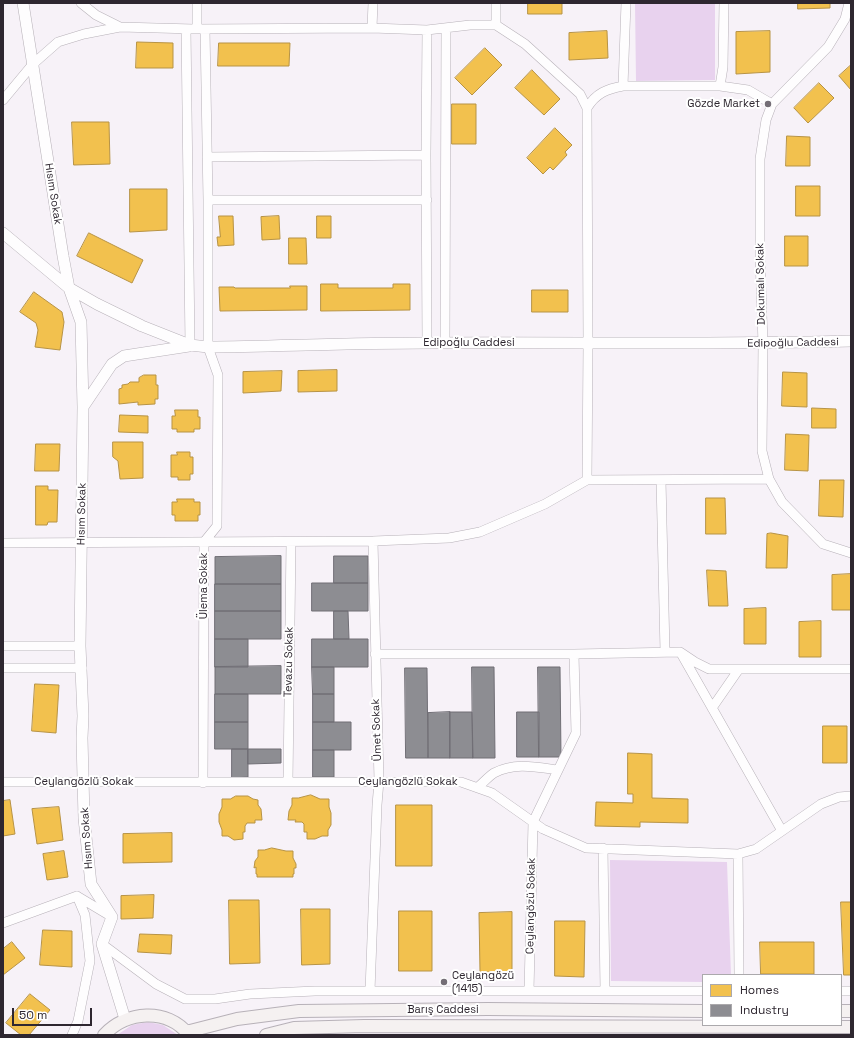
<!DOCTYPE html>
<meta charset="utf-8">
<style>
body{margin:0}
#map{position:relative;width:854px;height:1038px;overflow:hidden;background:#f7f2f8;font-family:"Space Grotesk",sans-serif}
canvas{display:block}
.frame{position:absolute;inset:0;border:4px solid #2e2730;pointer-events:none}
.legend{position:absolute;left:702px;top:974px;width:140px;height:52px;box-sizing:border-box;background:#fff;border:1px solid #aba9ac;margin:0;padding:5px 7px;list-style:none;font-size:12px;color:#2e2730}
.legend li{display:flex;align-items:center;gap:8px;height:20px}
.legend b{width:20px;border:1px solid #aba9ac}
.scale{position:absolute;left:12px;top:1008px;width:80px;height:18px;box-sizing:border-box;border:2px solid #2e2730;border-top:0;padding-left:5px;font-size:12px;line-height:14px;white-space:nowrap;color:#2e2730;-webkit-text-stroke:3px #fff;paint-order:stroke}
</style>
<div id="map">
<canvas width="854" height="1038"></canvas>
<div class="frame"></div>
<ul class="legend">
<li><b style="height:11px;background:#f2c14e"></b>Homes</li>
<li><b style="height:11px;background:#8d8d92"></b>Industry</li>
</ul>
<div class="scale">50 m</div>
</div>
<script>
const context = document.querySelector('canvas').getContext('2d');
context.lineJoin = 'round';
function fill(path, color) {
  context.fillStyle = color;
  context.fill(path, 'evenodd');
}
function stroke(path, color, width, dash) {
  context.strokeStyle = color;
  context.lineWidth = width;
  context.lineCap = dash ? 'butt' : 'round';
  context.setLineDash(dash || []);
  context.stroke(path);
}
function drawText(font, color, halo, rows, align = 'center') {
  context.font = font + ' "Space Grotesk",sans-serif';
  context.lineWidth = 4;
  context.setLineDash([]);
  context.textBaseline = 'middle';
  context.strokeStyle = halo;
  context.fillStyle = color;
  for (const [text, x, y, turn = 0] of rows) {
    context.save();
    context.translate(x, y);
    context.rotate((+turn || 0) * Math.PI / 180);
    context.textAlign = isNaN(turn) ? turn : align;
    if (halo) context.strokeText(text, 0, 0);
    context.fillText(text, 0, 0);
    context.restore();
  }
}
fill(new Path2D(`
 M635,3H715V80L636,81Z
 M610,860L727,862L731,975H703V982L611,981Z
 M148,1022L163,1025L178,1035H117L132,1025Z`), '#e8d2ee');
const homes = new Path2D(`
 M528,3H562V14H528Z
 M798,3H830V8L798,9Z
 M607,31L608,58L569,60V33Z
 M770,31V72L736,74V32Z
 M137,42L173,43V68H136Z
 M219,43H290L289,66H218Z
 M485,48L502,65L472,95L455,78Z
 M851,65V90L839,76Z
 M532,70L560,99L544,115L515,88Z
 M819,83L834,98L808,123L794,108Z
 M452,104H476V144H452Z
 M72,122H109L110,164L74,165Z
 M555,128L572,145L565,152L567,155L553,170L550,167L543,174L527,158Z
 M787,136L810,137V166H786Z
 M796,186H820V216H796Z
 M130,189H167V230L130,232Z
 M219,216H233L234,245L218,246L217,237H220Z
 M279,216L280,239L262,240L261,217Z
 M317,216H331V238H317Z
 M89,233L143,260L132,283L77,256Z
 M785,236H808V266H785Z
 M289,238H306L307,264H289Z
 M321,284H338V288H393V284H410V310L321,311Z
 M290,286H307V310L220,311L219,287H234L235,288H290Z
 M532,290H568V312H532Z
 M34,292L62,312L64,322L60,350L35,347L38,330L36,323L20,312Z
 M337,370V391L298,392V371Z
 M282,371L281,391L243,393V372Z
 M783,372L807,373V407L782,406Z
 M144,375H156V385H158V399H155V404L138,405V402L119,404V389L122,388V385L128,384L130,382H139V378Z
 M812,408L836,409V428H812Z
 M175,410H198V417H200V429H194V432H177V429H172V416H175Z
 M120,415L148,416V433L119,432Z
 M786,434L809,435L808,471L785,470Z
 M113,442H143V478L120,479L118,461L113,457Z
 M36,444H60L59,471H35Z
 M177,452H190V457H193V474H190V480H178V477H171V455H177Z
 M820,480H844L843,517L819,516Z
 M36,486H48V490H58L57,522H48L47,525H36Z
 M706,498H725L726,534H706Z
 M177,499H194V502H200V515H198V521H175V515H172V502H177Z
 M771,533L788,536L787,568H766L767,534Z
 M707,570L726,571L728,606H709Z
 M851,574V610H832V575Z
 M766,608V644H744V609Z
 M821,621V657H799V622Z
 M35,684L59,685L56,733L32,731Z
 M823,726H847V763H823Z
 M628,753L652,754V798L688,799V823L640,822V827L595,826L596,802L633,803V794H628Z
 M311,795L320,799H329V807L331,813V825L328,830V836H322L315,839H307V832H304V824L302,822H295L296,820H288L289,811L292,805V798H298Z
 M236,796H248L253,799L258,800V805L261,809L262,820H255V823H247L245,826V832H243V839L234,840L228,836H222V830L219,822V814L222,807V799H230Z
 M10,800L15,834L3,836V801Z
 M396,805H432V866H396Z
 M59,807L63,840L37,844L32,809Z
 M172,833V862L123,863V834Z
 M272,848L286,851H293V858L296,864V868H294V874H293V877H257V874H256V867L254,868L255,861L258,857V850H264Z
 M64,851L68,877L47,880L43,854Z
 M154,895L153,918L121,919V896Z
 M229,900H259L260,963L230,964Z
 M841,902H851V975H844Z
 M301,909H330V964L302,965Z
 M399,911H432V971H399Z
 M512,912V972H480L479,913Z
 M555,921H585L584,977L555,976Z
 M43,930L72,931V967L40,965Z
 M140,934L172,935L171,954L138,952Z
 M12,942L25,958L3,975V949Z
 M760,942H814V974H761Z
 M30,994L50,1010L29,1035H21L6,1023Z`);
fill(homes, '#f2c14e');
stroke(homes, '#b79345', 1);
const industry = new Path2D(`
 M281,556V584H215V557Z
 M334,556H368V583H334Z
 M312,583H368V611H312Z
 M215,584H281V611H215Z
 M215,611H281V639H215Z
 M334,611H348L349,639H334Z
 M215,639H248V667H215Z
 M312,639H368V667H312Z
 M281,666V694H215V667Z
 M312,667H334V694H313Z
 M472,667H494L495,758H473Z
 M538,667H560L561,757H539Z
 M405,668H427L428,758H406Z
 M215,694H248V722H215Z
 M313,694H334V722H313Z
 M450,712H472L473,758H450Z
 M450,712V758H428V713Z
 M517,712H539V757H517Z
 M215,722H248V749H215Z
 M313,722H351V750H313Z
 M232,749H248V777L232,778Z
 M248,749H281V763L248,764Z
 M313,750H334V777H313Z`);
fill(industry, '#8d8d92');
stroke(industry, '#706e75', 1);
const minor = new Path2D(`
 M81,3L96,15L120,27L194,29L372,28L427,30L470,25H496L525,44L580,94L587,108L588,344L587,480
 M197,3V29
 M496,3V25
 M849,3L845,19L828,47L772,104L766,120L760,159V257L763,344L762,451L769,479L782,502L823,544L851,553
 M372,28L373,3
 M186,29L190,345
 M623,86H720L748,90L772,104
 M720,86L723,67L724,3
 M3,100L33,64L58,42L84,34L120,27
 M587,108C596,93 607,89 623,86L626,3
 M207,157L426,155
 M208,200H427
 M427,343L426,155L427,30
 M445,343L446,28
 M661,480L665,652
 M3,543L373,541L449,538L480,532L545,504L587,480L769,479
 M3,646H80
 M375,654H574L576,733L533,822L529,991
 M574,654L680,652L695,662L709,669H851
 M682,655L782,831
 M3,668H82
 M712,708L739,669
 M3,782H461L492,793L543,829L586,848L738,854L756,849L821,804L839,797L851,796
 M288,782L291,542
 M203,783L204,542L217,526L218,375L208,347V200L205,29
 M478,787C483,783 488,777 494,773C515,762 536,767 558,770
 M603,848L605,991
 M738,854L739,975
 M3,923L77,896L112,917
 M102,944L156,984L185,999H215L250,994L315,991H703
 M370,991L377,805L379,781L373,541
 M841,991H851
 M72,1035L78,1021L90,961L85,915L77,896`);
const tertiary = new Path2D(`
 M23,3L63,256L69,288L81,322L83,407L80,646L83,716L82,738L84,818L91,884L112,917L102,944L125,1019
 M3,233L69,288L97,304L142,326L190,345L208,347C281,346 355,343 428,343C569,342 710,345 851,341
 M83,407L112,364L124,356L189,346`);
const secondary = new Path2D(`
 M841,1011H851
 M186,1032L237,1019L299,1011L488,1009L703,1011
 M104,1035C126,1011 167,1007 189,1035
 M266,1035L294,1028L364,1026L851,1027`);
stroke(minor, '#b7b1b8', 10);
stroke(tertiary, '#b7b1b8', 12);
stroke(secondary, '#b7b1b8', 14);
stroke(minor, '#fefdfe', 9);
stroke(tertiary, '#fefdfe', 11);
stroke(secondary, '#f5f1f1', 12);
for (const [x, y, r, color] of [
 [768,104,4,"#746e76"],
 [444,982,4,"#746e76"]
]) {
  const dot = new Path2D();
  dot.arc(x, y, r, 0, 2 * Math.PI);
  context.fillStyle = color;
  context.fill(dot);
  stroke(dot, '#fff', 1.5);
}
drawText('11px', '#2e2730', '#fff', [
 ["Gözde Market",760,104],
 ["Ceylangözü",452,976,"left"],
 ["(1415)",452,989,"left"]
], 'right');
drawText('11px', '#2e2730', '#fff', [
 ["Hısım Sokak",53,194,81],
 ["Dokumalı Sokak",761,284,-91],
 ["Edipoğlu Caddesi",469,343],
 ["Edipoğlu Caddesi",793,343,-1],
 ["Hısım Sokak",82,514,-89],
 ["Ülema Sokak",204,586,-90],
 ["Tevazu Sokak",289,662,-89],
 ["Ümet Sokak",377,730,-92],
 ["Ceylangözlü Sokak",84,782],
 ["Ceylangözlü Sokak",408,782],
 ["Hısım Sokak",87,838,-94],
 ["Ceylangözü Sokak",531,906,-89],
 ["Barış Caddesi",443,1010]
]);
</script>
